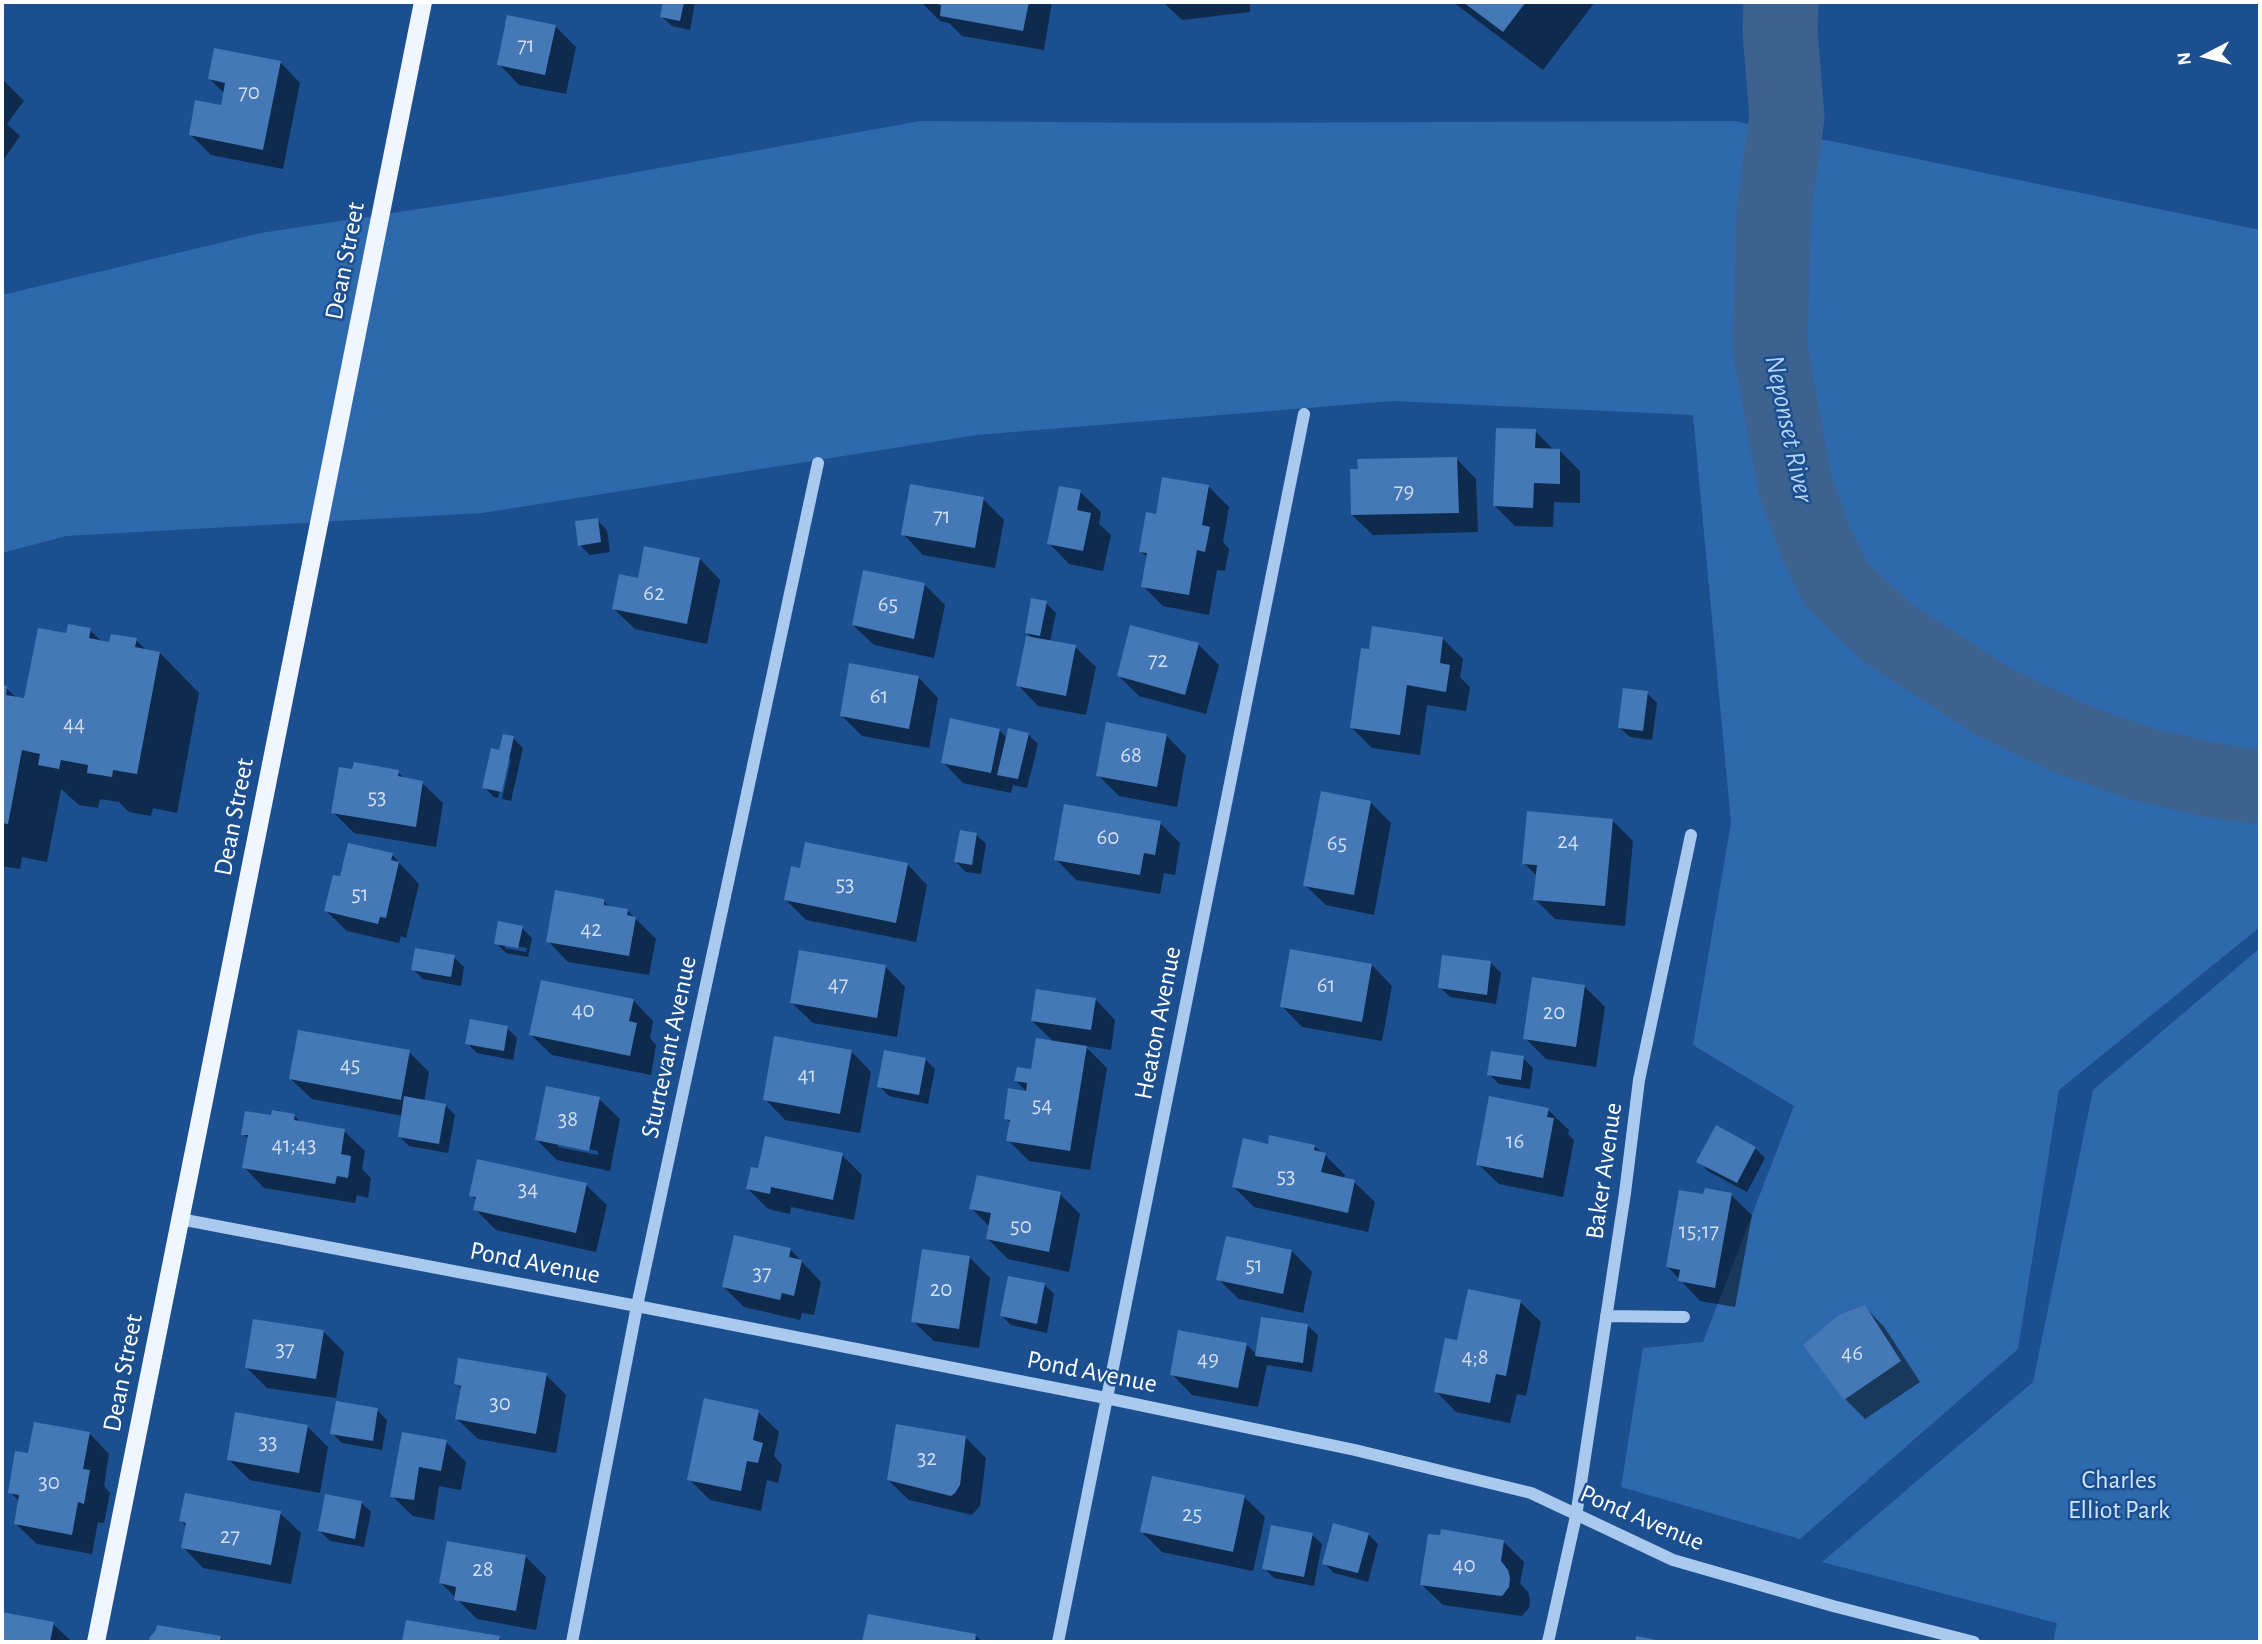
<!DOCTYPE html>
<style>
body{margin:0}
#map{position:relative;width:2262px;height:1644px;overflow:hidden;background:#1b4f8f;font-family:"Alegreya Sans",sans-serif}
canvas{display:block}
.frame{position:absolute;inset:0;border:4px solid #fff;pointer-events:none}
.north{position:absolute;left:2171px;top:21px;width:70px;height:70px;-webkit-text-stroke:5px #1b4f8f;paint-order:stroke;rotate:263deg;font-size:19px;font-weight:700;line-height:28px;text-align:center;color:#fff}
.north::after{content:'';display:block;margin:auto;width:24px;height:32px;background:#fff;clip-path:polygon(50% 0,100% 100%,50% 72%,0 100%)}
</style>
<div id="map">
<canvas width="2262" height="1644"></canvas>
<div class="frame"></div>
<div class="north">N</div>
</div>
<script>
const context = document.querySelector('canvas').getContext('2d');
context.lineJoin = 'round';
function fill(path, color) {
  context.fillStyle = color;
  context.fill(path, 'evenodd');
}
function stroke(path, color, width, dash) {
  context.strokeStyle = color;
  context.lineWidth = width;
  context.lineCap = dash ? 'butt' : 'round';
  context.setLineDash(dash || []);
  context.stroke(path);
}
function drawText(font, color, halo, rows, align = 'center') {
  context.font = font + ' "Alegreya Sans",sans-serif';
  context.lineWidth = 5;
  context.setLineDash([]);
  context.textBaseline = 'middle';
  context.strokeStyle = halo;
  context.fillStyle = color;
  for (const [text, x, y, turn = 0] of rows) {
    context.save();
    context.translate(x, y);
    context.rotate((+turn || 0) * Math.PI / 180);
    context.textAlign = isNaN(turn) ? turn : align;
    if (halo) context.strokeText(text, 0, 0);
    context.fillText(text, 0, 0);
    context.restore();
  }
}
fill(new Path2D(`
 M920,121L1176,123L1734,121L2260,230V927L2059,1090L2018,1349L1800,1539L1621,1487L1643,1348L1703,1342L1794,1106L1693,1045L1731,823L1693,415L1392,401L977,435L482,513L66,536L2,553V295L261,233L504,196Z
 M2260,948V1642H2053L2057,1623L1822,1562L2033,1382L2093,1090Z`), '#2e69ad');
fill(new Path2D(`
 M665,2H695L690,30L672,26L662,17Z
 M921,2H1052L1044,50L962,36L949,23L940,21Z
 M1163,2H1271L1250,4V12L1182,20Z
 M1453,2H1595L1543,70Z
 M555,26L576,47L566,94L519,85L499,64Z
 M280,62L300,83L283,169L211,155L190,134L222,107L225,94L210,79Z
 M2,79L24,101L7,124L20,136L4,159L2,158Z
 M1535,431L1554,450L1560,451L1580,471V503L1554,502L1553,527L1515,526L1495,506Z
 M1456,458L1476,479L1478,532L1373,535L1352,515Z
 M1208,486L1229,507L1223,542L1229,549L1225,571L1217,570L1209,615L1163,606L1143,586L1148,558L1141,552L1157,516Z
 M1080,492L1101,512L1099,524L1111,535L1103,571L1069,564L1049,543Z
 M983,499L1004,520L995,568L923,555L903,534Z
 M597,520L607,530L610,552L590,555L580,545Z
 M700,559L720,580L707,644L635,629L614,609L639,580Z
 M925,585L945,605L934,658L874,645L853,625Z
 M1046,603L1056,613L1050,642L1075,647L1096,667L1086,715L1038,706L1018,685L1033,639L1026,632Z
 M90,630L102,642L111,644L136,640L147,651L160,653L199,693L177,813L153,808L151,816L129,812L119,802L100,799L98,808L79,805L61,789L47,862L22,857L20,869L2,866V687L6,688L18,699L25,700L67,636Z
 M1442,638L1463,659L1460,677L1470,687L1466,711L1427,705L1420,755L1372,748L1352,728L1371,651Z
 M1198,644L1219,665L1206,714L1139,696L1119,676Z
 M918,677L938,698L929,748L862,736L842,716Z
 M1647,693L1657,703L1652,740L1630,737L1620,728Z
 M999,730L1008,739L1028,734L1038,744L1027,788L1013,785L1011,793L963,783L943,762Z
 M1166,735L1186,756L1177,807L1119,796L1098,775Z
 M513,738L523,748L511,801L502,799L511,759H507L498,798L494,797L484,787L500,752Z
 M398,772L406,780L422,783L443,803L436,847L354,833L333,812Z
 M1370,802L1391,823L1374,915L1326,905L1305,885Z
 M1613,821L1633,841L1625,926L1555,919L1535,899L1537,876L1524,863Z
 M1160,823L1180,843L1175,875L1164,873L1160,894L1076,880L1056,859Z
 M976,834L986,844L981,874L966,872L956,862Z
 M392,855L419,884L406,938L401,936L399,943L347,931L326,911L341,878Z
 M907,864L927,885L916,942L806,920L786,900L802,870Z
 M603,901L611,908L628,911L656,939L649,975L568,962L548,941Z
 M522,928L532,938L528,957L506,953L496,943ZM505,944L527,948L526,952L505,948Z
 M454,957L464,967L461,986L423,979L413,969Z
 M1491,963L1501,973L1496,1004L1450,997L1440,987Z
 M1372,965L1392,986L1382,1041L1302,1027L1282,1006Z
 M885,966L905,987L897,1037L813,1023L792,1003Z
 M1584,986L1605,1007L1596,1067L1546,1059L1525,1038Z
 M1095,999L1115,1020L1111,1050L1085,1046L1107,1068L1090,1170L1029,1161L1008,1140L1011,1124L1006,1118L1028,1093L1016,1081L1032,1071L1055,1043L1032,1021Z
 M633,1000L653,1021L650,1038L656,1045L651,1075L552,1055L531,1035Z
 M507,1028L517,1038L513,1060L477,1053L467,1043Z
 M851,1051L871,1072L860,1133L785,1120L765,1099Z
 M409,1052L429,1072L424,1102L445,1105L455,1115L448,1153L409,1146L399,1136L403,1116L312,1099L291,1079Z
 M1523,1058L1533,1068L1530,1089L1499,1084L1489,1074Z
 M925,1059L935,1069L928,1104L889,1096L879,1086Z
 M599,1099L620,1119L610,1171L557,1160L537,1140ZM558,1143L598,1151V1155L558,1147Z
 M1548,1110L1569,1130L1568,1134L1574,1140L1563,1197L1499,1184L1478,1164Z
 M294,1115L302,1124L344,1131L365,1151L362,1169L371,1178L368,1198L357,1195L355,1203L264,1188L244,1167L249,1139L243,1134L272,1117Z
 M1269,1146H1314L1325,1155L1345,1175L1344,1179L1354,1182L1375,1202L1368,1232L1254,1207L1234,1187Z
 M1755,1148L1765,1158L1747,1192L1708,1171L1699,1161Z
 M842,1155L862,1175L854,1220L791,1207L790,1214L768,1209L748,1189L759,1170Z
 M586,1185L607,1205L596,1252L496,1230L475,1209L477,1201L471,1195Z
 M1060,1194L1080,1214L1069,1272L1008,1259L988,1239L990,1227L971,1208Z
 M1731,1195L1752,1215L1735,1307L1700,1301L1668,1267L1704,1196Z
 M790,1249L821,1282L814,1315L802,1313L800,1320L744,1307L724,1287Z
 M1292,1251L1312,1272L1303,1313L1239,1299L1218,1279Z
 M969,1257L990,1278L979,1348L934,1341L913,1321Z
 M1045,1285L1054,1294L1047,1333L1011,1325L1001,1315Z
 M1520,1302L1541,1322L1526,1396L1517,1394L1510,1423L1456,1412L1436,1391L1458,1342Z
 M1865,1307L1885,1328L1920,1382L1865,1419L1845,1399Z
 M1308,1326L1318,1335L1312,1372L1267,1365L1258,1407L1192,1395L1172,1374L1246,1344L1257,1355Z
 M323,1331L344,1352L336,1398L267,1388L247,1368Z
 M546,1375L566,1395L556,1453L478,1439L457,1419L462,1390L456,1383Z
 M377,1410L387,1420L382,1450L342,1443L332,1433Z
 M758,1412L779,1432L774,1456L782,1465L778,1483L767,1480L761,1511L710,1500L689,1479Z
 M307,1426L328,1447L320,1493L250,1480L229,1460Z
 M89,1433L109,1454L104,1486L110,1493L104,1523L98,1522L92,1554L37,1544L16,1524L20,1502L10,1492L29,1455Z
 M403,1434L446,1442L466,1462L461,1490L439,1486L434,1520L413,1516L392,1496Z
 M966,1438L986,1458L980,1506L972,1515L909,1500L888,1480Z
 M1244,1497L1265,1517L1253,1571L1162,1552L1142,1532Z
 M361,1502L371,1512L364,1547L330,1541L320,1531Z
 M280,1513L301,1533L291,1584L203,1568L183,1547L187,1527L181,1521Z
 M1368,1534L1378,1544L1368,1582L1334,1573L1324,1563Z
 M1312,1535L1322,1544L1314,1586L1274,1578L1264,1568Z
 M1503,1541L1524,1562L1520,1583L1528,1592L1530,1600L1529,1608L1522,1616L1443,1605L1422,1585Z
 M525,1556L546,1577L536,1630L477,1619L441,1583Z
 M2,1613L53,1624L72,1642H2Z
 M869,1616L975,1635L982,1642H864Z
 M408,1622L499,1638L503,1642H404Z
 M220,1638L225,1642H151V1639Z`), '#0007');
stroke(new Path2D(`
 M1781,2L1780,31L1787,117L1774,209L1770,348L1795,485L1816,543L1836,584L1888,633L1994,702L2069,738L2142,764L2211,780L2260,787`), '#3c6290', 75);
fill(new Path2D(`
 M663,2H684L680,21L660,17Z
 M928,2H1029L1023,31L940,16L941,5Z
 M1463,2H1526L1503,32Z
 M507,15L556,25L545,75L497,65Z
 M214,48L281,61L263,150L189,135L195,100L221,105L225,83L208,79Z
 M1496,428L1536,429L1535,448L1560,449V484L1534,483L1533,508L1493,506Z
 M1457,457L1459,513L1351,515L1350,469H1358L1357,459Z
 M1162,477L1209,485L1202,525L1210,527L1205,552L1197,550L1189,595L1141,587L1147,553L1139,552L1146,512L1156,514Z
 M910,484L984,497L975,548L901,535Z
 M1059,486L1081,490L1077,510L1091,513L1083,551L1047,544Z
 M598,518L601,542L578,546L575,521Z
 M644,546L700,558L687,624L612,609L619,574L638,578Z
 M863,570L925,583L914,639L852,625Z
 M1031,598L1047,601L1040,636L1025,633Z
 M68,624L91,628L89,638L109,642L111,634L137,638L135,647L160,652L137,774L113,770L112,777L87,773L88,765L61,760L59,769L38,765L40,754L22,750L8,824L2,823V685L7,686L6,695L24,698L38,628L66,633Z
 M1130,625L1199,643L1185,695L1117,676Z
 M1372,626L1443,637L1440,663L1450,665L1446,692L1407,685L1400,735L1350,728L1361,648L1369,649Z
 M1026,636L1076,645L1066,696L1016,686Z
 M849,663L919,676L909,729L840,716Z
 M1623,688L1648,691L1643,731L1618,728Z
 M950,718L1000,729L991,773L941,763Z
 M1106,722L1167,734L1157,787L1096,776Z
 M1008,728L1029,733L1018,779L997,775Z
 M503,734L514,736L502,792L482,788L491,748L499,750Z
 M354,762L399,770L398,776L423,781L416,827L331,813L339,767L352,769Z
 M1321,791L1371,801L1354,895L1303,886Z
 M1064,804L1161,821L1155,855L1144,853L1140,875L1054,860Z
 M1527,811L1613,819L1605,906L1533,900L1537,865L1522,864Z
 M960,830L977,833L972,865L954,862Z
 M805,842L908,863L896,923L784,900L791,866L800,868Z
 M348,843L393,853L391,860L399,862L386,918L380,917L378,924L324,911L333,875L340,876Z
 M555,890L604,899V905L628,909L627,915L636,917L629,956L546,942Z
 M498,921L523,926L518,948L494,944Z
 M415,948L455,955L451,977L411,970Z
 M1290,949L1372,964L1362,1022L1280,1007Z
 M799,950L886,965L877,1018L790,1003Z
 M1442,955L1491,961L1487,995L1438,988Z
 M1532,977L1585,985L1576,1047L1523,1039Z
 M541,980L634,999L629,1021L637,1023L630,1056L529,1035Z
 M1036,989L1096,998L1091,1030L1031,1021Z
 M470,1019L508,1026L504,1051L465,1044Z
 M298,1030L410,1050L401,1100L289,1079Z
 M774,1036L852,1050L840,1114L763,1100Z
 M1036,1038L1087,1046L1070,1151L1006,1141L1010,1120L1004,1119L1008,1088L1026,1091L1027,1083L1014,1081L1017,1067L1031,1069Z
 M884,1050L926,1058L919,1095L877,1087Z
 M1491,1051L1524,1056L1521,1080L1487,1075Z
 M546,1086L600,1097L589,1151L535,1140Z
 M404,1096L446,1104L439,1144L398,1137Z
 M1489,1096L1549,1108L1547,1117L1554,1118L1543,1178L1476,1165Z
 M272,1110L295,1114L294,1120L345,1129L341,1154L351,1156L348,1178L337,1176L335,1184L242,1168L248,1135H241L245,1111L271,1115Z
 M1716,1125L1756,1147L1737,1183L1696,1162Z
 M1269,1135L1315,1145L1314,1150L1326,1153L1321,1172L1355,1180L1348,1213L1232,1187L1243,1138L1268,1144Z
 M765,1136L843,1153L833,1200L771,1187L770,1194L746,1189L751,1167L758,1168Z
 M477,1159L587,1183L576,1233L473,1210L476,1197L469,1196Z
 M977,1175L1061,1192L1049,1252L986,1239L991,1213L969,1209Z
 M1705,1188L1732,1193L1715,1288L1678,1281L1680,1270L1666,1267L1679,1190L1703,1194Z
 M734,1235L791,1248L789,1257L802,1260L794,1296L782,1293L780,1300L722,1287Z
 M1226,1236L1292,1250L1283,1294L1216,1280Z
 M922,1249L970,1256L959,1329L911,1322Z
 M1008,1276L1045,1283L1037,1324L1000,1316Z
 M1468,1289L1521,1300L1506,1376L1496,1374L1490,1403L1434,1392L1445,1338L1457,1340Z
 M1865,1305L1901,1361L1844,1400L1803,1345L1839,1315Z
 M1261,1317L1308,1324L1303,1363L1255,1356Z
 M253,1319L324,1330L316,1379L245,1368Z
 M1178,1330L1247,1343L1238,1388L1170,1375Z
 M458,1358L547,1373L536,1434L455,1419L461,1386L454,1384Z
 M704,1398L759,1410L753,1440L763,1443L758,1463L747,1461L741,1491L687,1480Z
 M336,1401L378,1408L373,1441L330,1434Z
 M235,1412L308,1425L299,1473L227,1460Z
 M34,1422L90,1432L83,1469L90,1470L84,1504L78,1502L72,1535L14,1524L19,1495L8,1493L15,1451L28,1453Z
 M896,1424L966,1436L960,1485L955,1493L951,1496L887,1480Z
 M402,1432L447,1440L441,1471L419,1467L414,1500L390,1497Z
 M1152,1476L1245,1495L1233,1552L1140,1532Z
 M185,1493L281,1511L271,1565L181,1548L186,1523L179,1521Z
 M325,1494L362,1501L355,1539L318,1531Z
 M1333,1523L1369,1533L1358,1573L1322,1564Z
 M1271,1525L1313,1533L1304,1577L1262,1569Z
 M1441,1529L1504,1540L1501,1561L1508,1570L1510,1578L1509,1587L1503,1595L1501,1596L1420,1585L1428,1534L1440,1535Z
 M447,1541L526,1555L516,1611L454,1600L456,1587L439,1583Z
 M2,1612L54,1622L50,1642H2Z
 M868,1614L976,1634L975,1642H862Z
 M406,1620L500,1636L499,1642H402Z
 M157,1625L221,1636L220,1642H150L149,1638L156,1630Z
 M1636,1636L1661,1641L1660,1642H1635Z`), '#4478b7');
stroke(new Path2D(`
 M180,1219L637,1306L1106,1398L1355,1450L1531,1493L1673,1560L1833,1606L1974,1642
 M1606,1316L1684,1317
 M572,1642L637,1306L818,463
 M1058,1642L1304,414
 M1548,1642L1576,1516L1625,1193L1639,1080L1691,835`), '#a9c9ee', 12);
stroke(new Path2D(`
 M96,1642L423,2`), '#f0f6ff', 18);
drawText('23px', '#d0dded', null, [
 ["71",526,45],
 ["70",249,92],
 ["79",1404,491],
 ["71",942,516],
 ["62",654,593],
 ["65",888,604],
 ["72",1158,660],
 ["61",879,696],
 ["44",74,724],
 ["68",1131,755],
 ["53",377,797],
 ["60",1108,837],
 ["24",1568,841],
 ["65",1337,843],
 ["53",845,884],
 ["51",360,894],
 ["42",591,929],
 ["47",838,984],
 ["61",1326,985],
 ["40",583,1010],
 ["20",1554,1012],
 ["45",350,1065],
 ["41",807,1075],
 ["54",1042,1105],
 ["38",568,1119],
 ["16",1515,1141],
 ["41;43",294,1145],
 ["53",1286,1176],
 ["34",528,1189],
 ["50",1021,1226],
 ["15;17",1699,1231],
 ["51",1254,1265],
 ["37",762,1273],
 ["20",941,1289],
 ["37",285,1349],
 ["46",1852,1353],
 ["4;8",1475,1357],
 ["49",1208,1359],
 ["30",500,1403],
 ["33",268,1442],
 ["32",927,1458],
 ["30",49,1482],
 ["25",1192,1514],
 ["27",230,1536],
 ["40",1464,1565],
 ["28",483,1569]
]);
drawText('26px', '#fff', '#1b4f8f', [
 ["Dean Street",345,261,-79],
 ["Dean Street",234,817,-79],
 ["Heaton Avenue",1158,1023,-79],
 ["Sturtevant Avenue",669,1047,-78],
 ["Baker Avenue",1604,1171,-82],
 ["Pond Avenue",535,1263,11],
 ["Pond Avenue",1092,1372,11],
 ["Dean Street",123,1373,-79],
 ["Pond Avenue",1642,1518,23]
]);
drawText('26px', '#cfe3fa', '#1b4f8f', [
 ["Charles",2119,1480],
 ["Elliot Park",2119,1510]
]);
drawText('italic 28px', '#b5d3f5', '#1b4f8f', [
 ["Neponset River",1789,429,78]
]);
</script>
